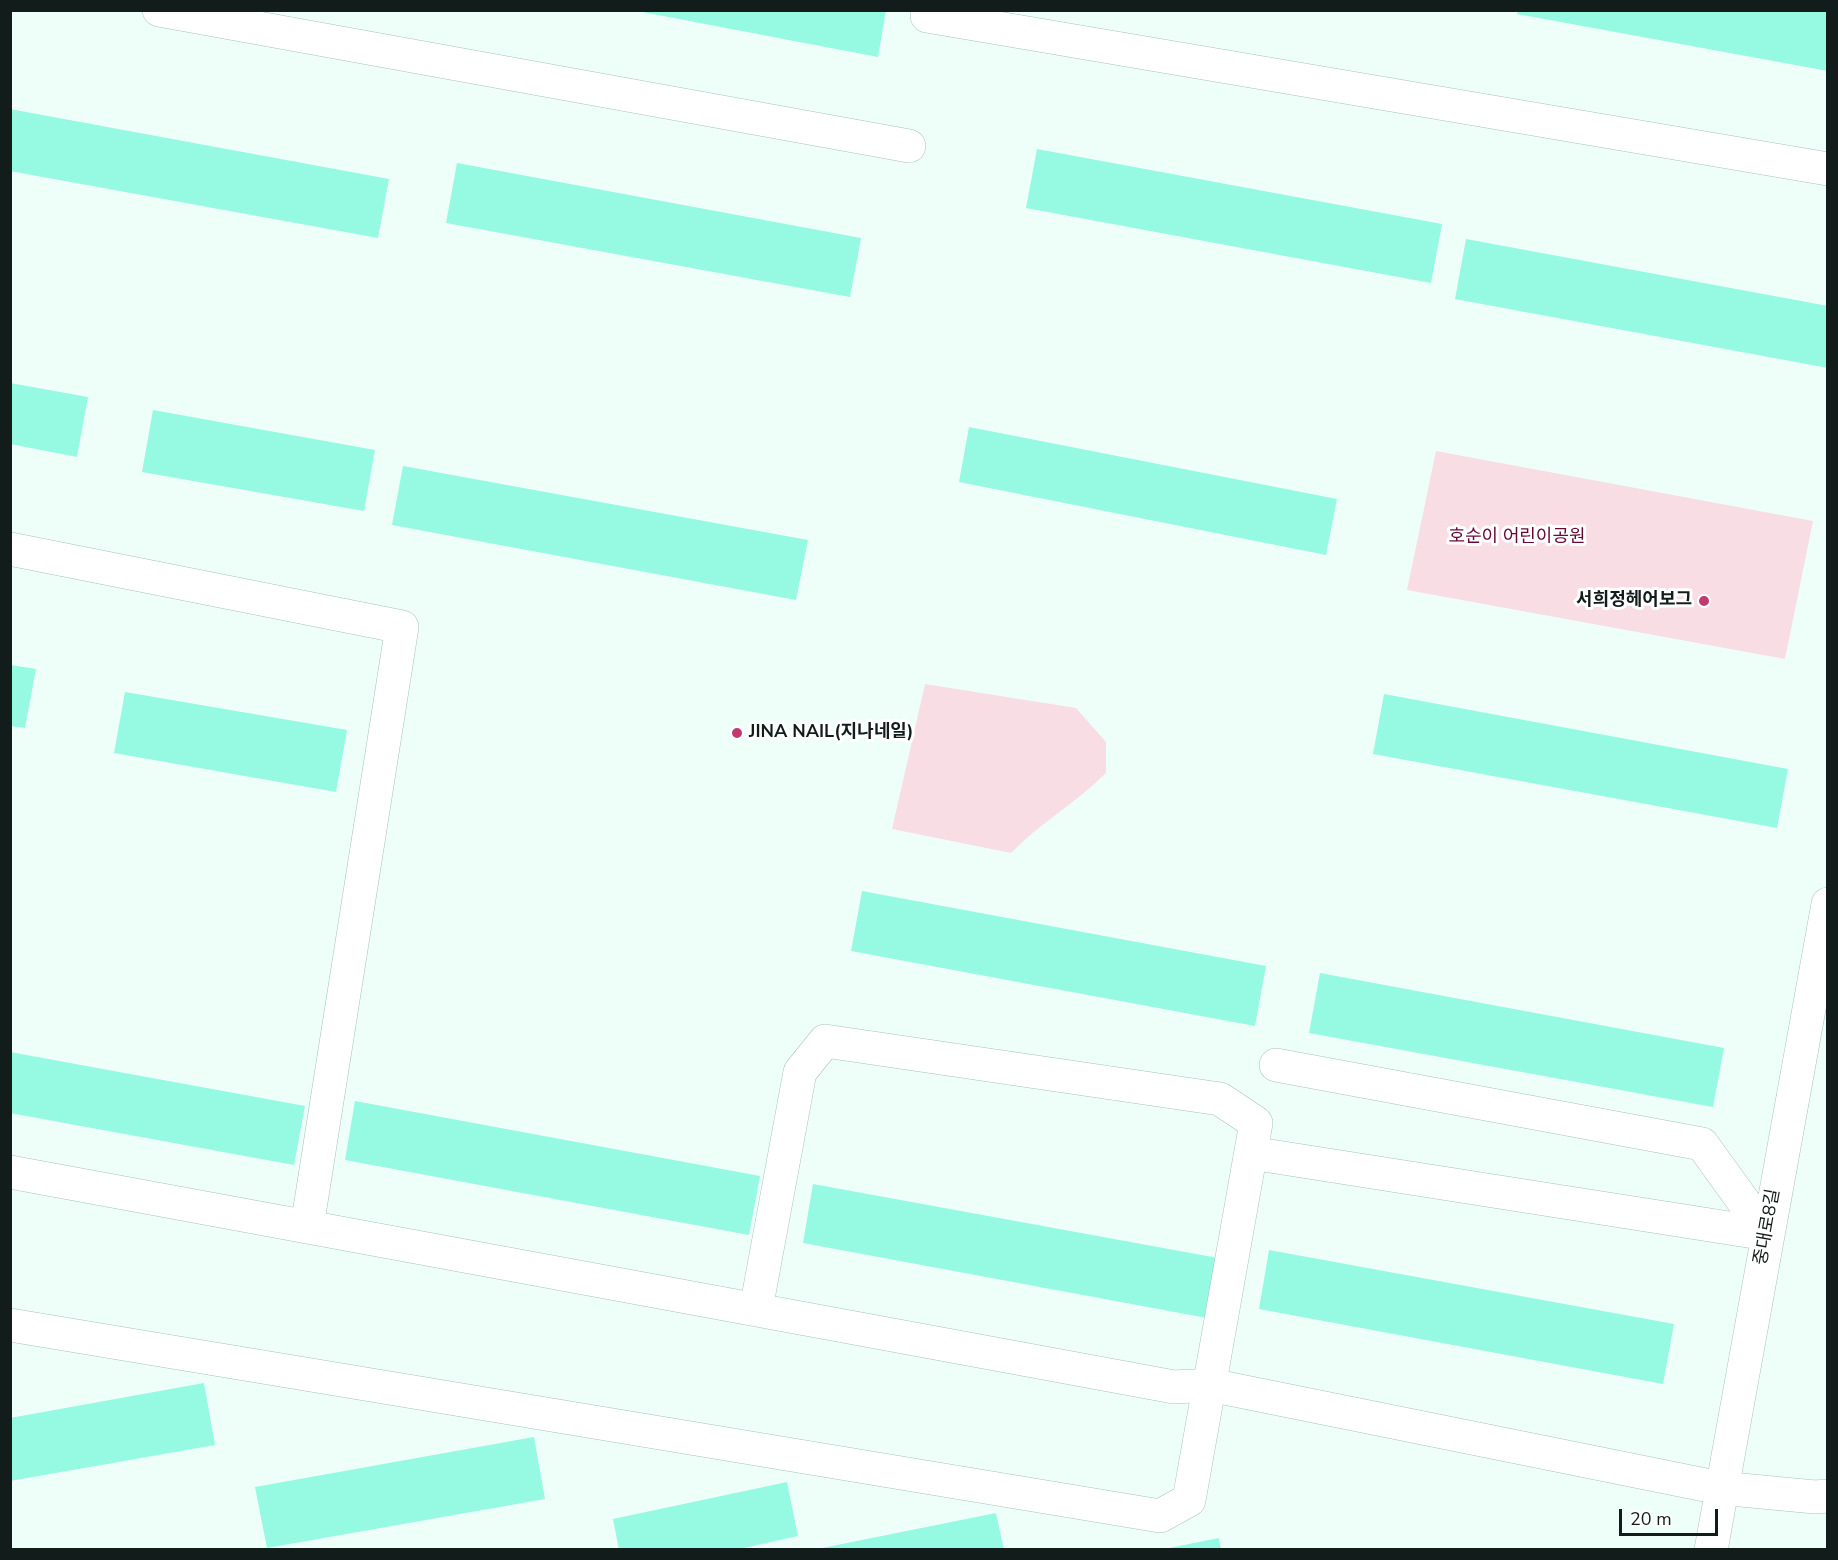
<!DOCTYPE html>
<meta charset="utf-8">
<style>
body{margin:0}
#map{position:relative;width:1838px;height:1560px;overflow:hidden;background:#eefffa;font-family:"Nunito Sans",sans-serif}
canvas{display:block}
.frame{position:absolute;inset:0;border:12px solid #121c1a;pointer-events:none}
.scale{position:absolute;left:1619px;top:1509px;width:99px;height:27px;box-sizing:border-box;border:3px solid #121c1a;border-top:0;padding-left:8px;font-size:18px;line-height:21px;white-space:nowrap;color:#121c1a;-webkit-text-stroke:4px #fff;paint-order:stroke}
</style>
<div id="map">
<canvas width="1838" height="1560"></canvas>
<div class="frame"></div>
<div class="scale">20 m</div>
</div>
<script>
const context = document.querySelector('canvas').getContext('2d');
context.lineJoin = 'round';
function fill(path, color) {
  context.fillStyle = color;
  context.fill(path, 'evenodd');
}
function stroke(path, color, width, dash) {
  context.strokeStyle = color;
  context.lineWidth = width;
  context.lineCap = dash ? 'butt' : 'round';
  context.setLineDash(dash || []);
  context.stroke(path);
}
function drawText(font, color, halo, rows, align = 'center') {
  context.font = font + ' "Nunito Sans","Noto Sans KR",sans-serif';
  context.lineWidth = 6;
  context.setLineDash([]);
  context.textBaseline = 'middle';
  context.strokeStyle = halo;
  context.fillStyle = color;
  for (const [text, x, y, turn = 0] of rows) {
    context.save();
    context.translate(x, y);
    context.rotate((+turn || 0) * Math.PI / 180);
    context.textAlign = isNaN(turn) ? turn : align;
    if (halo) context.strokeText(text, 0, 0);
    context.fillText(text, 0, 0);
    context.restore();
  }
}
fill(new Path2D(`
 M1436,451L1813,521L1785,659L1407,590Z
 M925,684L1076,708L1106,742V773C1076,803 1040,823 1011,853L892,829Z`), '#f8dde4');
fill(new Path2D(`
 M632,10H886L878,57Z
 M1518,10H1828V71L1517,14Z
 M10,109L389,179L378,238L10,171Z
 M1037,149L1442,224L1431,283L1026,208Z
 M457,163L861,238L850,297L446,223Z
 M1466,239L1828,306V368L1455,299Z
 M10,383L88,397L77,457L10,444Z
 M153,410L375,450L364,511L142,472Z
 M969,427L1337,499L1326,555L959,482Z
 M403,466L808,540L796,600L392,525Z
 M10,665L36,669L25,728L10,726Z
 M125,692L347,730L336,792L114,753Z
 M1384,694L1788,769L1777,828L1373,754Z
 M862,891L1266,966L1255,1026L851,951Z
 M1320,973L1724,1048L1713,1107L1309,1033Z
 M10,1052L305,1106L294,1165L10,1113Z
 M355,1101L760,1176L749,1235L345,1160Z
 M813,1184L1218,1258L1207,1318L803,1243Z
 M1269,1250L1674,1324L1663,1384L1259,1309Z
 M204,1383L215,1445L10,1481V1418Z
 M534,1437L545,1499L267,1548L255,1487Z
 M787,1482L798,1536L734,1550H619L613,1519Z
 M996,1513L1004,1550H822V1548Z
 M1219,1538L1221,1550H1169V1548Z`), '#96f9e1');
const minor = new Path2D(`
 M159,10L909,146
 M927,16L1828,169
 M10,549L402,627L307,1227
 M1251,1153L1767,1234L1702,1144L1276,1065
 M10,1172L1174,1387L1210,1385L1720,1488L1815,1497L1828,1496
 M10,1325L1160,1516L1189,1500L1256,1123L1220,1099L825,1041L800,1072L756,1309
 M1711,1550L1828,904`);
stroke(minor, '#a7c3bb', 34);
stroke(minor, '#fff', 33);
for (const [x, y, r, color] of [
 [1704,601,6,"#c23871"],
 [737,733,6,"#c23871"]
]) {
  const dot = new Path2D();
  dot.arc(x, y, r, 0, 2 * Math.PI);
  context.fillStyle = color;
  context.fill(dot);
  stroke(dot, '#fff', 2);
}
drawText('18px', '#670835', '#fff', [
 ["호순이 어린이공원",1517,538]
]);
drawText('bold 18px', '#121c1a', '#fff', [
 ["서희정헤어보그",1692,601],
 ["JINA NAIL(지나네일)",749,733,"left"]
], 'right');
drawText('18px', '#121c1a', '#fff', [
 ["중대로8길",1768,1227,-80]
]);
</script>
